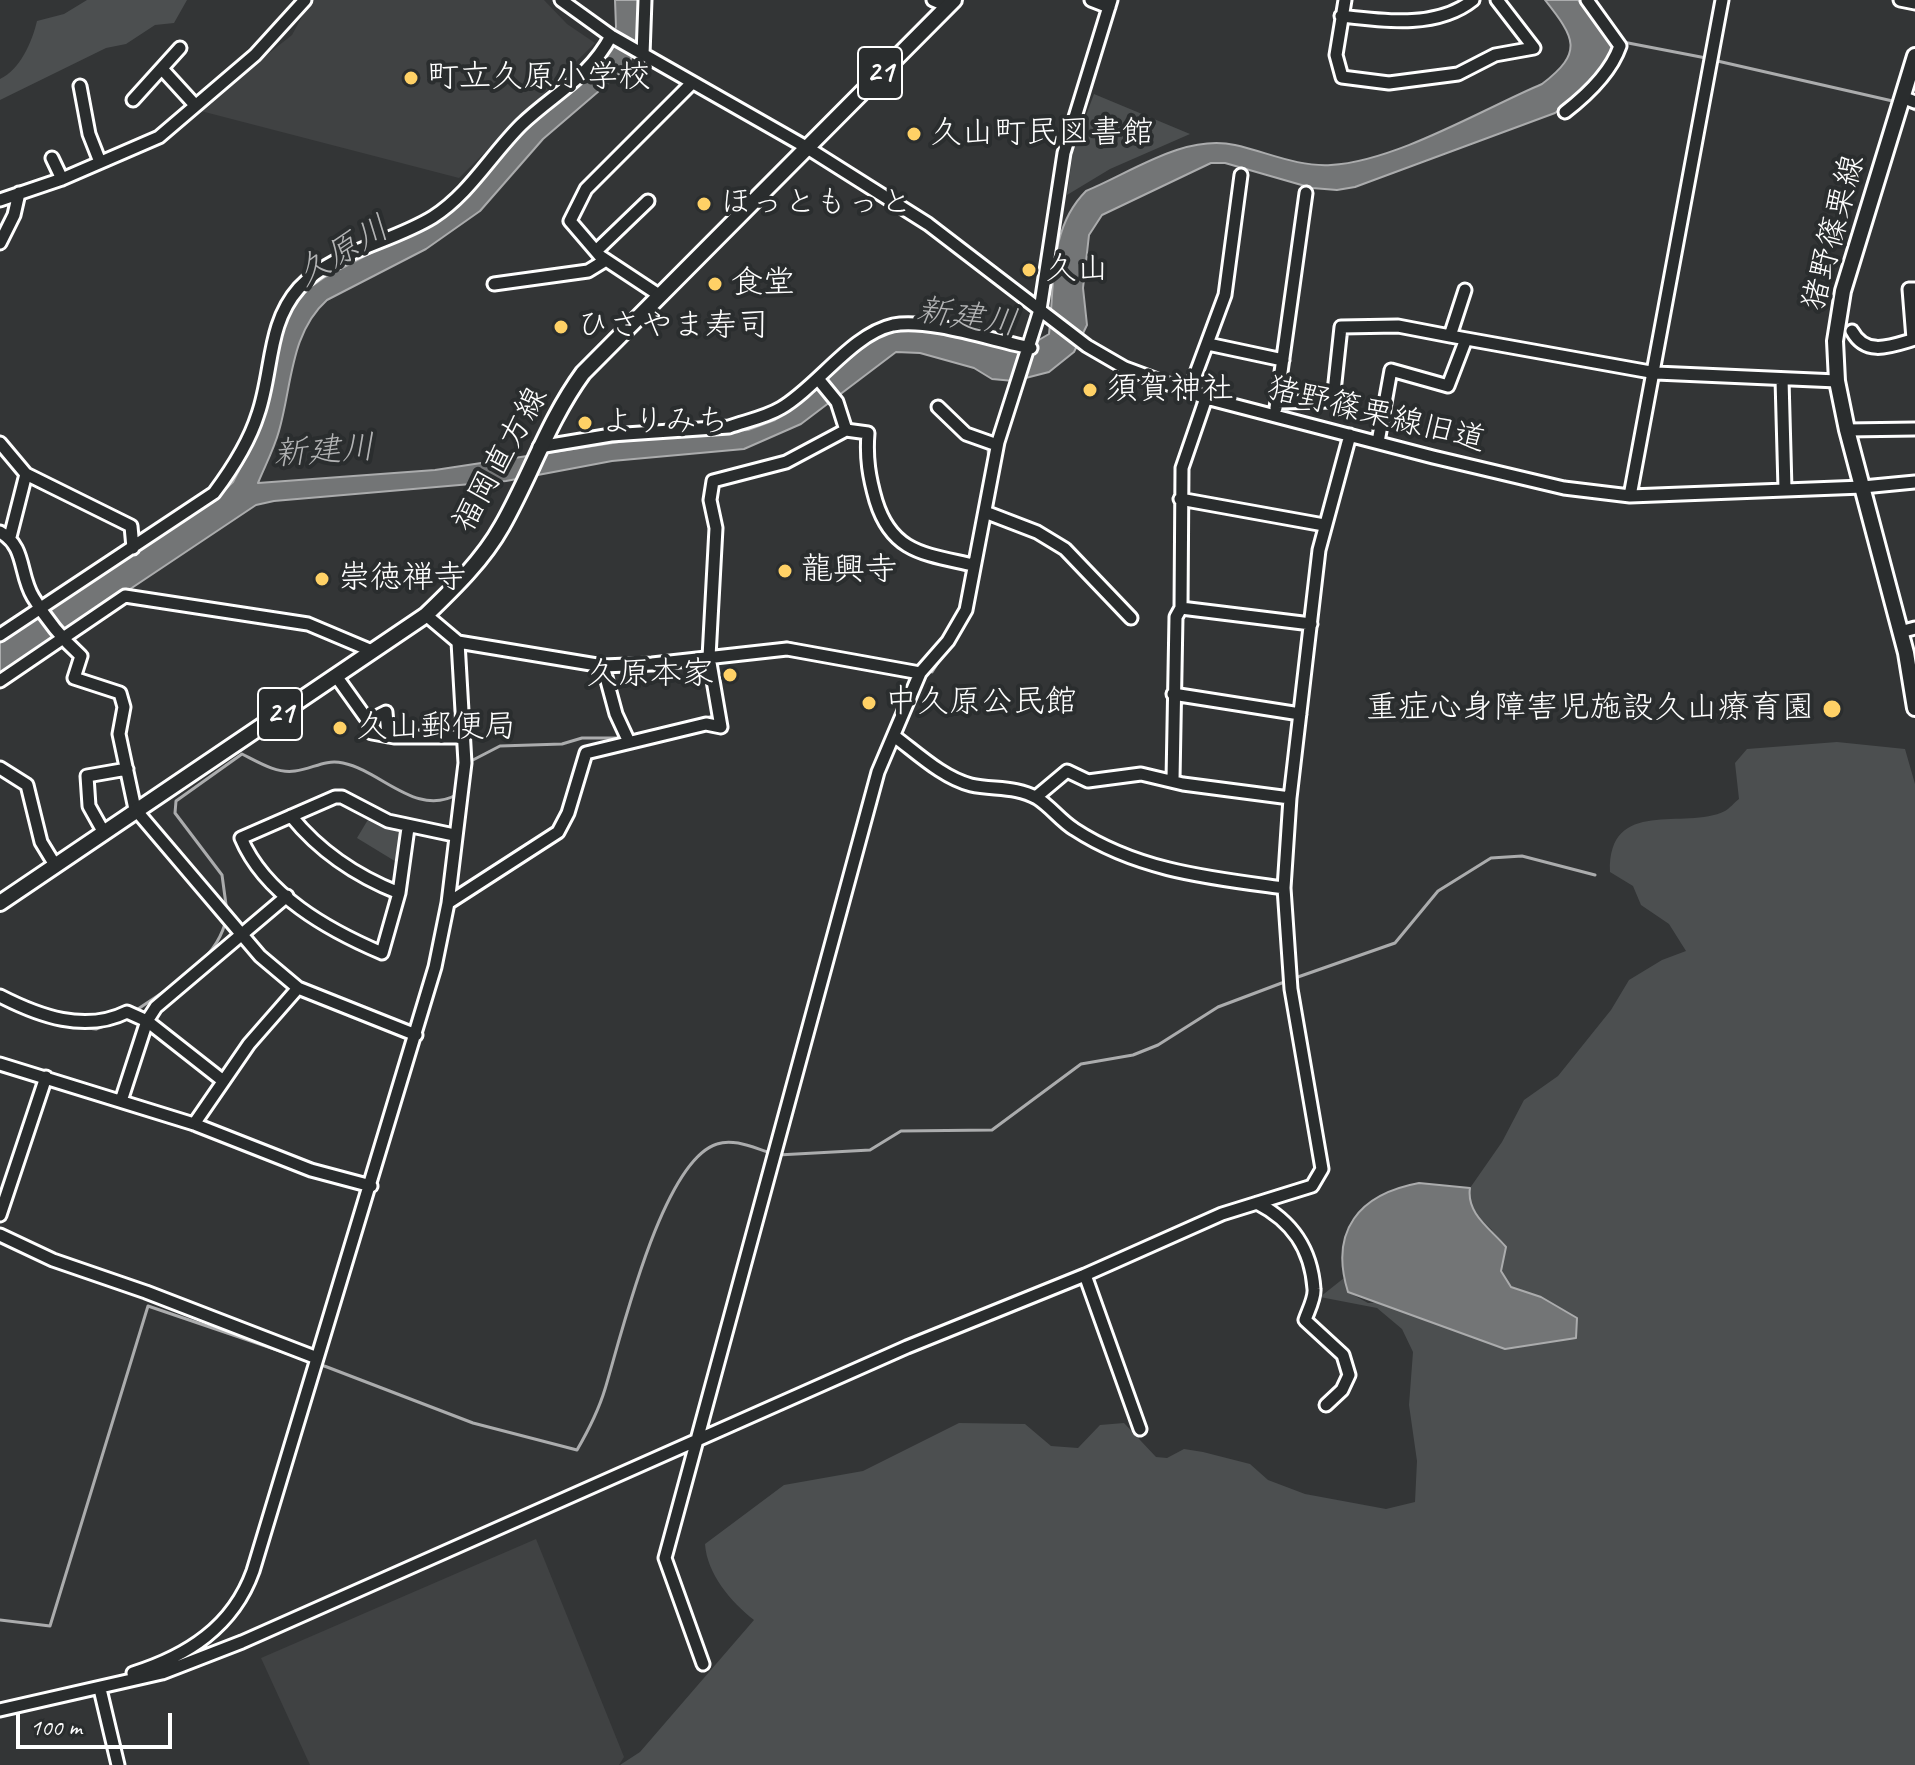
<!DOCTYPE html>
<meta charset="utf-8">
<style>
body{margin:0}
#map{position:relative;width:1915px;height:1765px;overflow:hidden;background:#333536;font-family:Caveat,sans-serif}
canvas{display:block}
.scale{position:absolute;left:16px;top:1713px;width:156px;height:36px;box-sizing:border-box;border:4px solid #fff;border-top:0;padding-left:10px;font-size:24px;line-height:28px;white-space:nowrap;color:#fff;-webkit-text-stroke:6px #2a2d2e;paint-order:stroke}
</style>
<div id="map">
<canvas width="1915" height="1765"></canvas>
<div class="scale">100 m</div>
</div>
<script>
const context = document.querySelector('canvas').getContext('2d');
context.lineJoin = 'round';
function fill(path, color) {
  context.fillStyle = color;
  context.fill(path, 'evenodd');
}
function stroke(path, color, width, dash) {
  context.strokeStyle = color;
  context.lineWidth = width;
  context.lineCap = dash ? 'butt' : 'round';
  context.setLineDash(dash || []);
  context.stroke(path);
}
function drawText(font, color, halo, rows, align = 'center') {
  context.font = font + ' Caveat,"Klee One",sans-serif';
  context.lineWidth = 8;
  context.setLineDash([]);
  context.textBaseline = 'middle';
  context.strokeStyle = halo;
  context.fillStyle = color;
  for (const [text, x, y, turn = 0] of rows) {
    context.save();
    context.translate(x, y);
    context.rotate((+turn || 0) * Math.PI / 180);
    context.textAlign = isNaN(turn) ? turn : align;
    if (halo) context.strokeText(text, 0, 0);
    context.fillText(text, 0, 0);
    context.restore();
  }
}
fill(new Path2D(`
 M311,0H544L567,24L595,43L459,178L197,110L292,35Z
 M536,1539L624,1757L619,1765H310L261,1658Z`), '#404243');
fill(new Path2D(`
 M87,0H187L174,23L155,25L126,44L106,48L0,100V79C20,70 32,42 37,21L64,14Z
 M1094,94L1190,134L1110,169L1067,195L1073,150Z
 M1837,742L1905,749L1915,784V1765H620L640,1752L754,1620C731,1602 707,1574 705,1544L784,1485L863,1471L959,1423L1025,1424L1051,1446L1078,1448L1100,1425L1124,1423L1156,1457L1167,1458L1184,1449L1203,1452L1250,1464L1268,1480L1305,1494L1386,1509L1415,1502L1417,1461L1409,1405L1413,1352L1402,1329L1377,1308L1320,1297L1344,1278L1348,1292L1368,1303L1541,1297L1511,1288L1501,1271L1492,1230L1475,1214L1469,1199L1470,1188L1502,1142L1524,1100L1558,1076L1611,1010L1629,980L1662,960L1686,951L1669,924L1641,905L1633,886L1610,872C1608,796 1685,831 1725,811C1729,809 1735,802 1739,799L1735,763L1747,749Z
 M369,818L403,834L398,863L357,838Z`), '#4c4f50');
const water = new Path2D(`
 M615,0H639L640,40L627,67L543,139L480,211L426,249L327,300C290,333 292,386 279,431C274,449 265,466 258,483L435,470L659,436L748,430L775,420L875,338L898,329H917L1020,351L1049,334C1055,283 1048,229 1086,191C1132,172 1184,134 1235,145C1267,152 1297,167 1331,165C1396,161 1481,110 1542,84C1584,52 1575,38 1545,0H1578L1611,36L1615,45C1605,72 1578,96 1555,113L1355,187L1337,190L1312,188L1225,163H1211L1102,215L1089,235L1083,288L1087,325L1074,352L1049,372L1014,381L992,379L974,368L920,353L896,352L801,424L744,449L612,461L506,481L274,501L256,505L0,676V642L216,498L233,482L247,455L263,416L281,329L302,293L325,277L458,207L520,135L602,64L616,27Z
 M1419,1183L1470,1188C1466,1214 1491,1229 1506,1247L1501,1271L1511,1287L1541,1297L1577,1318L1576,1338L1505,1349L1348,1292C1329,1231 1359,1194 1419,1183Z`);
fill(water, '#737576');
stroke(water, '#abacad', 2);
stroke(new Path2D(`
 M1623,42L1706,58
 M1713,60L1897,102
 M1904,105L1915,110
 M988,448L989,464
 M959,613L984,487
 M759,647L787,642L822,650
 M854,655L917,667
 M928,670L932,672L955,636
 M659,730L717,715
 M465,793L471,761L500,746L562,744L582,738H624
 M227,912L222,875L175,813L176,801L242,754C258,762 277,774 295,771C313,769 324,759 343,763C382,771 416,818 458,794
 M1295,978L1395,943L1438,891L1491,858L1522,856L1595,875
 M135,1011C168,988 218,961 226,919
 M68,1026L96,1029L115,1022
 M778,1155L870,1150L901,1131L992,1130L1081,1064L1133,1055L1158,1045L1218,1007L1287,981
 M0,1620L50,1626L148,1306L327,1367L473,1423L577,1450C588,1431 599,1409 605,1389C621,1337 662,1161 717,1144C734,1138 754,1148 771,1153`), '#abacad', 3);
const minor = new Path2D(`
 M561,0L611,36L806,147L928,224L1087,346L1125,368L1206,398L1433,457L1564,488L1630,496L1863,487L1915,482
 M933,0L947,6
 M1091,0L1109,7
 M1345,0L1336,55L1342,77L1389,83L1458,74L1495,55L1534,48L1497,0
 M1900,0L1915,3
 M1341,16C1383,21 1437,29 1473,0
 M643,55L645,0
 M163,70L195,105
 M80,86L89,134L100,162
 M1902,97L1915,102
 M133,100L180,48
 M1565,112C1587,95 1611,72 1620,46L1587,0
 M52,158L62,179
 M0,200L62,179L159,137L255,55L305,0
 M0,243L14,215L19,193
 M596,251L648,201
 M494,284L588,271L606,260
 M1465,290L1450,336L1656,373L1837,381
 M659,295L600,256L570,221L586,189L692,83
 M1852,331C1866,357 1891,346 1915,339
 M1913,339L1909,289H1915
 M1208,344L1283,360
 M1782,379L1785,489
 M819,380L837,402L846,430
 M1189,392L1225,295L1241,175
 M1277,402L1333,401L1341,327L1398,326L1450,336
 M938,407L966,434L997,445
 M1276,408L1306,193
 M1847,430L1915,429
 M1378,442L1391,370L1448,386L1466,339
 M0,443L26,474L131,526L133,548
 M539,447L611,435L729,427C746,421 766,417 781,408C817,387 852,334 893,325C929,318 994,341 1031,348
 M1630,496L1722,0
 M1180,499L1324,525
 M985,512L1037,532L1065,549L1131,618
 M0,532C26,546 19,574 33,597C46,619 62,639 81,656L74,678L120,693L124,707L119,734L135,809L260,956L298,988L416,1035
 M10,537L26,474
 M1181,608L1311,624
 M426,615L458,642L603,666L652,664L787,649L920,673
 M1900,632L1915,628
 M0,635L214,493C232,469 249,443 258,414C273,371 267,324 299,288C333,251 391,243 433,217C470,193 490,156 521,125C553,94 589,78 611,36
 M603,666L616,714L629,742
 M336,676L371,725L372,733L394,737H463
 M0,681L125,596L308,624L372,651
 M1173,694L1300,714
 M368,721L386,712L388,736
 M894,736C917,753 943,778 971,785C993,790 1016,786 1037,798C1050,806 1061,821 1074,829C1138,871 1210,878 1284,888
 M0,768L27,785L41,842L55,865
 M1173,780L1176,617L1181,608L1182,468L1206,398
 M1036,797L1067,771L1088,781L1141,774L1183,784L1290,798
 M291,816C320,852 356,876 399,893
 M408,828L399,893L382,953C328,930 265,895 241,838L335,797H342L388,821L454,835
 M103,831L89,806L87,776L127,769
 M448,903L558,832L568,813L586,753L706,724L721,727L709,657L716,528L710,500L713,481L786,462L846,430L868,433C866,458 869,477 876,501C892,553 925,554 973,565
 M0,996C39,1016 85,1033 127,1012L147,1021L222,1080
 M0,1064L194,1124L311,1170L371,1186
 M121,1101L147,1021L156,1007L287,896
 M194,1124L249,1044L298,988
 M1257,1203C1292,1221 1311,1248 1314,1289C1315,1298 1308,1311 1305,1320L1343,1355L1349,1375L1342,1390L1326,1405
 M0,1215L46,1077
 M0,1235L53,1260L146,1292L317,1358
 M1085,1275L1140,1429
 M703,1664L665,1558L878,772L920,673L948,641L966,610L998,442L1040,310L1064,153L1111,0
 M133,1673C187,1656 233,1627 253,1571L435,967L448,903L465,763L458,642
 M100,1689L118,1765
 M0,1710L162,1673L242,1642L907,1347L1085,1275L1222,1214L1312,1186L1322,1169L1291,989L1284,888L1290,798L1319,550L1350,435`);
const major = new Path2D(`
 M1915,56L1843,291L1835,341L1837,381L1847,430L1906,653L1915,708
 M0,903L426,615C454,588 483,560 502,526C531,475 548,421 583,373L954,0`);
stroke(minor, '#fff', 17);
stroke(major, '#fff', 20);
stroke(minor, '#2a2d2e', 11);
stroke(major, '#2a2d2e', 14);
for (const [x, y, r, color] of [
 [411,78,8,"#ffd166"],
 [914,134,8,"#ffd166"],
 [704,204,8,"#ffd166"],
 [1029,270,8,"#ffd166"],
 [715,284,8,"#ffd166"],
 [561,327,8,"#ffd166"],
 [1090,390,8,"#ffd166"],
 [585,423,8,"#ffd166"],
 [785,571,8,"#ffd166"],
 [322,579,8,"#ffd166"],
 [730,675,8,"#ffd166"],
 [869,703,8,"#ffd166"],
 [1832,709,10,"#ffd166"],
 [340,728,8,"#ffd166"]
]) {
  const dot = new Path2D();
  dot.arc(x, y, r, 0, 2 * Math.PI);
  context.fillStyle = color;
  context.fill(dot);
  stroke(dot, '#2a2d2e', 3);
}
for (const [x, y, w] of [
 [880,73,44],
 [280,714,44]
]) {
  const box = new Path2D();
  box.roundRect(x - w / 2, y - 26, w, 52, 6);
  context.fillStyle = '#2a2d2e';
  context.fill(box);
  stroke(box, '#fff', 2);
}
drawText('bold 30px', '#fff', null, [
 ["21",880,73],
 ["21",280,714]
]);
drawText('32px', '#fff', '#2a2d2e', [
 ["町立久原小学校",427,78],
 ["久山町民図書館",930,134],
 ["ほっともっと",720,204],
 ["久山",1045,270],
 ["食堂",731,284],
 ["ひさやま寿司",577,327],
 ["須賀神社",1106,390],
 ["よりみち",601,423],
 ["龍興寺",801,571],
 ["崇徳禅寺",338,579],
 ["久原本家",714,675,"right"],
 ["中久原公民館",885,703],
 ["重症心身障害児施設久山療育園",1814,709,"right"],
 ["久山郵便局",356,728]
], 'left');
drawText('32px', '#fff', '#2a2d2e', [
 ["猪野篠栗線",1834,233,-75],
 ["猪野篠栗線旧道",1376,415,14],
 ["福岡直方線",501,460,-61]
]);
drawText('italic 34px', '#b2b3b4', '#2a2d2e', [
 ["久原川",343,252,-31],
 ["新建川",967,318,8],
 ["新建川",324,452,-4]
]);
</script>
